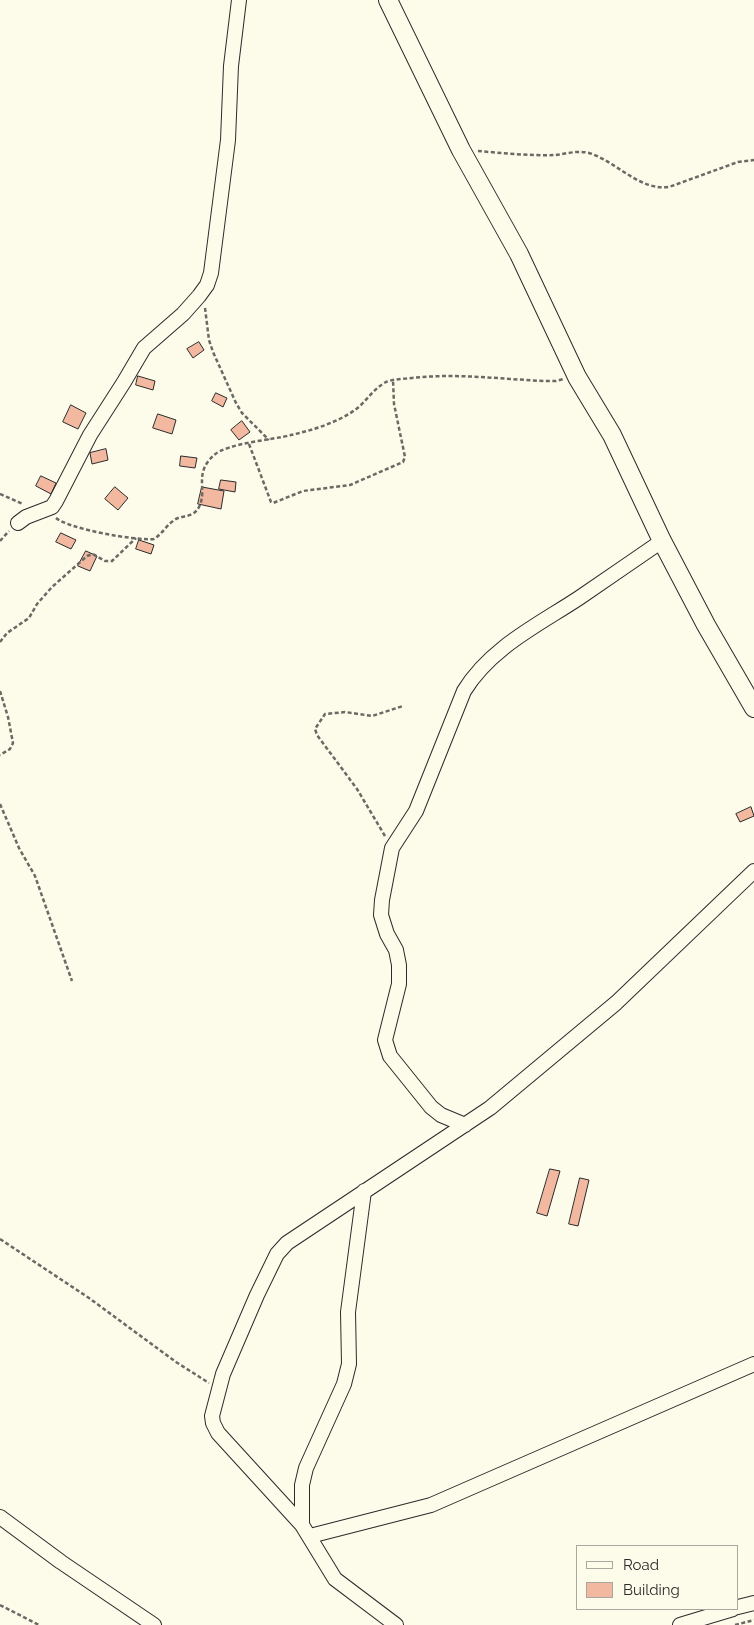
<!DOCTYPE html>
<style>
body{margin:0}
#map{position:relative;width:754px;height:1625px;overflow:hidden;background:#fdfbea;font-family:Raleway,sans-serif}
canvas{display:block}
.legend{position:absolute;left:576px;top:1545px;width:162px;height:65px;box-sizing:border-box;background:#fdfbea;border:1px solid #a9a89e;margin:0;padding:6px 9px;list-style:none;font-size:15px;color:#2b2b2b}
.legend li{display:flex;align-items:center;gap:10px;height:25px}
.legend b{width:25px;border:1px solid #a9a89e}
</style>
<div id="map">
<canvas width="754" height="1625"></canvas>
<ul class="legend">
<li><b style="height:6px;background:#fdfbea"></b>Road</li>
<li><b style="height:14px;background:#f2b8a0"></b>Building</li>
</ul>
</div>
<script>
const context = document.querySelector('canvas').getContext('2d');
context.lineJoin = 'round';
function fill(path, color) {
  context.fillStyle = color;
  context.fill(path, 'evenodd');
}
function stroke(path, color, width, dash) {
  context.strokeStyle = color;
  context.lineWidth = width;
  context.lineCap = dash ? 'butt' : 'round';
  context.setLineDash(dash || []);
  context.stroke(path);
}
const building = new Path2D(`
 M199,342L204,350L193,358L187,349Z
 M138,376L155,381L153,390L136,385Z
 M216,393L227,398L223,407L212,401Z
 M71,405L86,413L78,429L63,422Z
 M158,414L176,420L172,434L153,428Z
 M242,421L250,432L239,440L231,430Z
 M106,449L108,460L92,464L90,453Z
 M181,456L197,458L195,468L180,466Z
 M41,476L56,483L51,494L36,486Z
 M221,480L236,482L235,492L219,489Z
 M115,487L128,498L118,510L105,499Z
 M202,487L224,491L221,509L198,504Z
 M61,533L76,540L71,549L56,542Z
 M139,540L154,545L151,554L136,549Z
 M86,551L97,556L90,571L78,566Z
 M751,807L754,816L740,822L736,814Z
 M550,1169L560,1171L547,1216L537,1213Z
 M580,1178L589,1180L578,1226L569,1224Z`);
fill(building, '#f2b8a0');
stroke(building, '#2b2b2b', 1);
const minor = new Path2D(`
 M18,523L26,517L52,507L56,501L90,435L124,382L144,348L183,314L199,296L207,285L211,273L228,140L231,66L239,0
 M465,1125L441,1115L431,1107L390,1056L385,1040L399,984V965L396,950L387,934L381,915L382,900L392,848L416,811L464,691C490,648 538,625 579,598C607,579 634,560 662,541
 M0,1517L61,1562L154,1625
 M302,1525V1485L306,1468L344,1384L349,1364L348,1312L364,1191
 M310,1536L431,1505L754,1364
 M738,1607L754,1603
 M396,1625L335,1579L302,1525L218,1433L213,1423L212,1416L223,1374L257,1295L277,1254L287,1243L490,1108L616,1003L754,871
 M680,1625L733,1609`);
const major = new Path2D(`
 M388,0L461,150L519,254L577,377L612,435L662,541L706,625L754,708`);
stroke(minor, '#2b2b2b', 16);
stroke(major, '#2b2b2b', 20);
stroke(new Path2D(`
 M478,151C502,153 531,156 555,155C566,154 577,150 589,153C616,161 639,191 669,187L738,162L754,160
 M205,308L209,340L213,352L236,403L242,413L269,440
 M249,444L271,502L273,503L303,491L350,485L403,462L405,457L394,404L393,380
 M0,494L23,504
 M56,518C69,529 136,541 154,539C162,534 166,526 173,521C181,514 193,519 199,507C208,489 193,474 214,455C228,443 272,440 291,435C313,430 336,423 355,410C366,402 373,389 386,382C393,379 403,379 412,378C456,373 500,379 544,381H556L564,379
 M0,541L9,531
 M0,642L7,633L29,618L37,604L52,587L87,556L93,554L105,561H112L136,538
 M0,691L8,717L13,743L10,749L0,755
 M0,804L19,848L35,876L72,981
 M385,836L357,789L317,735L315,729L325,714L345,712L372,716L403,706
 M0,1239L89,1298L176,1362L209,1383
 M0,1605L39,1625
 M735,1625L754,1620`), '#6a6964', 2.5, [4, 2.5]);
stroke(minor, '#fdfbea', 14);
stroke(major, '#fdfbea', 18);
</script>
